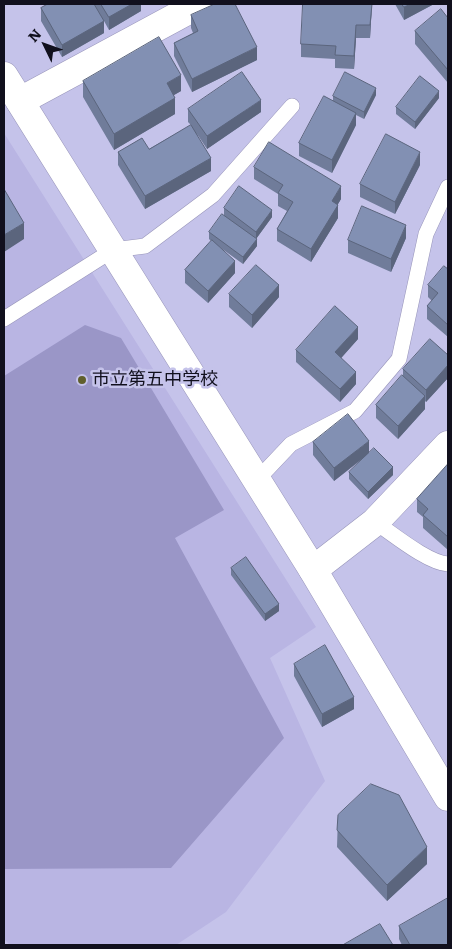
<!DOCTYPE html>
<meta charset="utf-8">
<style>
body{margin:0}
#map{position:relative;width:452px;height:949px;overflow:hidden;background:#c5c3ea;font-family:Literata,serif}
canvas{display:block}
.frame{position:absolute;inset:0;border:5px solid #11101d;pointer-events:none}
.north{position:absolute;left:20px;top:20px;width:50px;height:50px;-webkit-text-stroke:4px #c5c3ea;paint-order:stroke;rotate:312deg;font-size:14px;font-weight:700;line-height:20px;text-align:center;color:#11101d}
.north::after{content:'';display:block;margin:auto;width:18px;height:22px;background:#11101d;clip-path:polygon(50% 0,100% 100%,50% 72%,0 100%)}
</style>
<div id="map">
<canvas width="452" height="949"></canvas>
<div class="frame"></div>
<div class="north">N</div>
</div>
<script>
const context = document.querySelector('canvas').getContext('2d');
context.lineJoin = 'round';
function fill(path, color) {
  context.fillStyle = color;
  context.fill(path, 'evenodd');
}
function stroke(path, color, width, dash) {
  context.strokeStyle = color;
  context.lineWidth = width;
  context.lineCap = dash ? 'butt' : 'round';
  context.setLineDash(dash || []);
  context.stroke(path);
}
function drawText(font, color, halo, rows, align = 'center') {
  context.font = font + ' Literata,"Noto Sans JP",serif';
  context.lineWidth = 5;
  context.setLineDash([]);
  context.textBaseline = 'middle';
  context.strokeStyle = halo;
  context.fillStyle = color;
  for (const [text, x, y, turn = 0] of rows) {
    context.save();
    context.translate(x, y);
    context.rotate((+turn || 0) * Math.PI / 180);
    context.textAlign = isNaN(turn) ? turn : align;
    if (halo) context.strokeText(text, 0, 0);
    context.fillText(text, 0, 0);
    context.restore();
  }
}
fill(new Path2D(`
 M4,133L316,627L270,658L325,781L226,912L176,945H10L4,939Z`), '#b9b5e3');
fill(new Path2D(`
 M85,325L121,338L224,510L175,538L284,738L171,868L4,869V376Z`), '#9a96c7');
const service = new Path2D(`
 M4,319L113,250L145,246L213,195L292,106
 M257,480L291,444L355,411L399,359L426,234L448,187
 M375,522C393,534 428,563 448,564`);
const minor = new Path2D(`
 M20,101L200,4
 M313,570L375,522L448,445`);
const tertiary = new Path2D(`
 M4,76L313,570L448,797`);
stroke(service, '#9895ba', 16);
stroke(minor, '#9895ba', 29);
stroke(tertiary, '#9895ba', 29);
stroke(service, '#fff', 15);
stroke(minor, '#fff', 28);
stroke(tertiary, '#fff', 28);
fill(new Path2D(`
 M48,4H141V11L109,30L104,21V33L62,57L41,21V8Z
 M372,4L370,38H356L354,69L335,68V59L301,57V44Z
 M395,4H434L404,20Z
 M191,15L257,60L192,92L174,56V43L193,33L191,28Z
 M448,18V83L415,44V31Z
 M83,81L181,91L174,95L175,114L114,150L83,97Z
 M376,95L364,119L356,115V125L332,173L299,156V143L333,100V96Z
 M439,98L415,129L396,114V107Z
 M188,109L261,112L207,149L197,134L211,171L145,209L118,165V152L149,149L191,125L188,122Z
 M420,165L395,214L360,197V184Z
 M254,167L341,199L338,204V218L311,262L277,241V229L287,211L278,206V194L254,179Z
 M224,208L272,217L256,239L257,246L243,264L218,246L235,273L208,303L185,283V270L211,241L209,239V232L224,215Z
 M406,238L391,272L348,253V240Z
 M448,269V337L427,319V306L432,301L428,297V285Z
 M229,294L279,297L252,328L229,307Z
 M358,339L341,358L356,384L340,402L296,362V350Z
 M448,355V378L426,402L425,401V409L398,439L376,418V405L403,376V369Z
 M313,442L369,453L393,475L368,499L349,479V472L365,457L334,481L313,455Z
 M448,464V550L423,528V517L417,512V499Z
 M231,568L279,611L265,621L231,575Z
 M294,664L354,709L322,727L294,676Z
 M338,815L427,864L387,901L337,847Z
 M399,926L448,945H402L399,939Z`), '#707c9a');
fill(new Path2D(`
 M132,4H141V11L109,30V17Z
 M372,4L370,38V25Z
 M411,4H434L404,20V7Z
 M104,21V33L62,57V45Z
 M356,25V38L354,69V56Z
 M257,47V60L192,92V79Z
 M181,75V91L167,99V83Z
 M376,88V95L364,119V112Z
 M439,91V98L415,129V122Z
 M175,98V114L114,150V134Z
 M261,100V112L207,149V136Z
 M356,113V125L332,173V160Z
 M420,152V165L395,214V202Z
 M211,158V171L145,209V196Z
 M341,186V199L332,214V201Z
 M338,205V218L311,262V249Z
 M272,210V217L256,239V232Z
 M24,223V239L4,252V235Z
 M406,225V238L391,272V259Z
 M257,239V246L243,264V257Z
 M235,261V273L208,303V291Z
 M279,285V297L252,328V315Z
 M358,327V339L335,365V352Z
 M448,365V378L426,402V390Z
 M356,372V384L340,402V389Z
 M425,396V409L398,439V426Z
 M369,441V453L334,481V468Z
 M393,467V475L368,499V492Z
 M279,604V611L265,621V614Z
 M354,697V709L322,727V714Z
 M427,847V864L387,901V885Z`), '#5b657d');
const building = new Path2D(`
 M48,4H94L104,21L62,45L41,8Z
 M101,4H132L109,17Z
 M215,4H235L257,47L192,79L174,43L198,31L191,15Z
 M303,4H372L370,25H356L354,56L335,55L336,46L301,44Z
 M402,4H411L404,7Z
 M441,9L448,18V70L415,31Z
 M159,37L181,75L167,83L175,98L114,134L83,81Z
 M242,72L261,100L207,136L188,109Z
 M345,72L376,88L364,112L333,96Z
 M420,76L439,91L415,122L396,107Z
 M324,96L356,113L332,160L299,143Z
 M191,125L211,158L145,196L118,152L142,138L149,149Z
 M386,134L420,152L395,202L360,184Z
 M269,142L341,186L332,201L338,205L311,249L277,229L293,202L278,193L283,185L254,167Z
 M239,186L272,210L256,232L224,208Z
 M4,189L24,223L4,235Z
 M362,206L406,225L391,259L348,240Z
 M222,214L257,239L243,257L209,232Z
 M212,240L235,261L208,291L185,270Z
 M256,265L279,285L252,315L229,294Z
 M444,266L448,269V325L427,306L438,293L428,285Z
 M335,306L358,327L335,352L356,372L340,389L296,350Z
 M430,339L448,355V365L426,390L403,369Z
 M402,375L425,396L398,426L376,405Z
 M348,414L369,441L334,468L313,442Z
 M374,448L393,467L368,492L349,472Z
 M448,464V537L423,515L428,509L417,499Z
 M246,557L279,604L265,614L231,568Z
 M325,645L354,697L322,714L294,664Z
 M371,784L399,795L427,847L387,885L337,830L338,815Z
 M448,898V945H410L399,926Z
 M380,924L393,945H343Z`);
fill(building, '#8290b3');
stroke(building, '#5b657d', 1);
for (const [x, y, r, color] of [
 [82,380,5,"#605f2c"]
]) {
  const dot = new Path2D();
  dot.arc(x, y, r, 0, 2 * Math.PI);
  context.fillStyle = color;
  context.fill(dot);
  stroke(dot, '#c5c3ea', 2);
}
drawText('18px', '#11101d', '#c5c3ea', [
 ["市立第五中学校",92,380]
], 'left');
</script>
